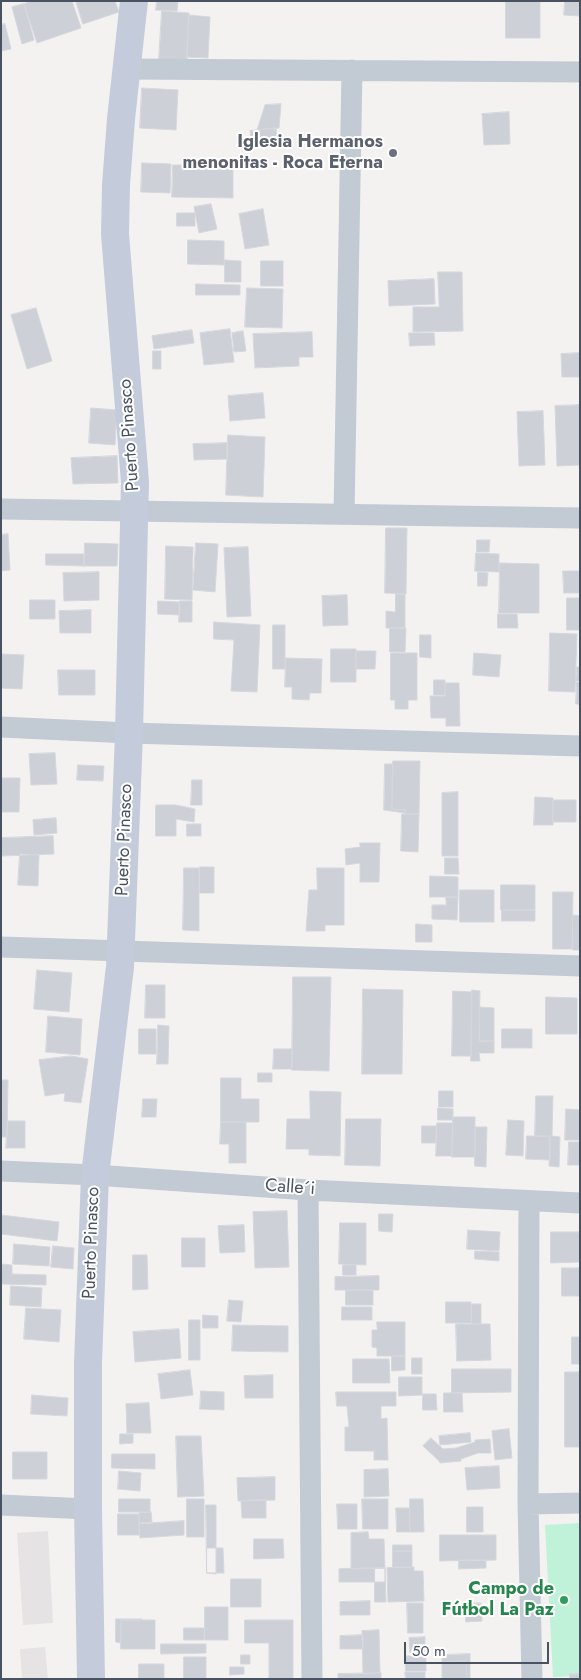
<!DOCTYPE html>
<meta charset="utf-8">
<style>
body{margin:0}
#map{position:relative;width:581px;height:1680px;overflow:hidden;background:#f4f2f1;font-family:Jost,sans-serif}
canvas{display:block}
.frame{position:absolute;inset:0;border:2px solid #485260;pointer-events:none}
.scale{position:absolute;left:404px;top:1642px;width:145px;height:22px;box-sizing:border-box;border:2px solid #485260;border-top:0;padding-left:6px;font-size:15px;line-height:18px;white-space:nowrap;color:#485260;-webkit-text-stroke:4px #fff;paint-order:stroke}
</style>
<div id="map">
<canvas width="581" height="1680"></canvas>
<div class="frame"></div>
<div class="scale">50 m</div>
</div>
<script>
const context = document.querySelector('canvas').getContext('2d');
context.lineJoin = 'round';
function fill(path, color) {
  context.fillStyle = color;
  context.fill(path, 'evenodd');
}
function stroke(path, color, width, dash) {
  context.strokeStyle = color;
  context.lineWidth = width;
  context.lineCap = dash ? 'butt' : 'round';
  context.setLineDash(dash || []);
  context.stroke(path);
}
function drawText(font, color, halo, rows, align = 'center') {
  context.font = font + ' Jost,sans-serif';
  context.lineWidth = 4;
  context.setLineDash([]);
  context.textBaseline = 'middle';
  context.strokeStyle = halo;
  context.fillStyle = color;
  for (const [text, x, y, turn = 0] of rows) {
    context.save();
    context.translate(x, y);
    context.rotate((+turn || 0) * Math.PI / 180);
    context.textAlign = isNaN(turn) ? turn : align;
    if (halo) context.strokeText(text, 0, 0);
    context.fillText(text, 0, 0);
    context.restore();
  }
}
fill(new Path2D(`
 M48,1531L53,1623L23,1625L17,1533Z
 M45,1647L48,1679H22L20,1649Z`), '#e5e3e3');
fill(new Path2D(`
 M580,1523V1676L553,1677L545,1525Z`), '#bff2d8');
const building = new Path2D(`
 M32,1H72L81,28L37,43L24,4Z
 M76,1H115L119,12L83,24Z
 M157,1H178L177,11L156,10Z
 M506,1H540V38H506Z
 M565,1H580V16L564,15Z
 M24,4L34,40L22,44L12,7Z
 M162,11L189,13L187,61L159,59Z
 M189,15L210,17L208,58L187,57Z
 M5,24L11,49L1,51V25Z
 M142,88L178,90L176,130L140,128Z
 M281,104L279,128L257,130L265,105Z
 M509,112L510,144L484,145L482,114Z
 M276,128L278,144L252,147L250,131Z
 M142,163L171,164L170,193L141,192Z
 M173,165H233V198L172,197Z
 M211,204L217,229L199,233L194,207Z
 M263,209L269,245L245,249L239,214Z
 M177,213H195V226H177Z
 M188,240L224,241V265L188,264Z
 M225,260L241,261V282H225Z
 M261,261H283V286H261Z
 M438,272H462L463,331L413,332V307H439Z
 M434,279L435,304L389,306L388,281Z
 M196,284L240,285V295H196Z
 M247,288L283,289L282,328L245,327Z
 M36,308L52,361L27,369L11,315Z
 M230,329L234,362L204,365L200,333Z
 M192,330L194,343L154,349L152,336Z
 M243,331L246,351L234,352L232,333Z
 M312,332L313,357H299V366L255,368L253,334Z
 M409,333H434L435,345L410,346Z
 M153,351H161V369H153Z
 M580,353V377H562L561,354Z
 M263,393L265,418L230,421L228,396Z
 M580,405V465L557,466L555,406Z
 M91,408L117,410L115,445L89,443Z
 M543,411L545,465L519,466L517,412Z
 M228,435L265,437L263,497L226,495Z
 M227,443V459L194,460L193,444Z
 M117,456L118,483L73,484L71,458Z
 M386,528H407L406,594L385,593Z
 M8,534L10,570L1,571V535Z
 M477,540H490L489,552H477Z
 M85,543L118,544L117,566H84Z
 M196,543L218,544L215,592L193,590Z
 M166,546L193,547L192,600L165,599Z
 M248,547L251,616L227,617L224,548Z
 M476,553L499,554V572L475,571Z
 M46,554H84V566L46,565Z
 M500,563L539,564V613H499Z
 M563,571H579V593H564Z
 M99,572V600L64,601L63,573Z
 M478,572L488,573L487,586H478Z
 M396,594H405V628H386V611L395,612Z
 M347,595L348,625L323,626L322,596Z
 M567,598H580V630H567Z
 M30,600H55V619H30Z
 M158,601L179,602V615L158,614Z
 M180,601H192V622H179Z
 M91,610V633H60L59,611Z
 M498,614H517L518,628H498Z
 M214,622L260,625L257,692L231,691L234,640L214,639Z
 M273,625H285V669H273Z
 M390,628H406L405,652H390Z
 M550,633L577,634L575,692L549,691Z
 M420,635H431V658L420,657Z
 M331,649H356V682H331Z
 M356,651H376L375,669H356Z
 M391,653H417V700H408V709H395V700H391Z
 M474,653L501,655L499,677L473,675Z
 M2,654L24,655L22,689L1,688Z
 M286,658L322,659L321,693H310L309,700L292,699V687H285Z
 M577,667H580V681H576Z
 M58,670H95V695H59Z
 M434,680H445V695H434Z
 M577,682H580V710L579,704H576Z
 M445,683H459L460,726H446V718H431L430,696H445Z
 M55,753L57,784L31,785L29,754Z
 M393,761H420L419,814H405L406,810L392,809Z
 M385,764H393L392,809L406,810L405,813L384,810Z
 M78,765L104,766L103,781L77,780Z
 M1,778H20L19,812H1Z
 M192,780H202V805H191Z
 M458,792V856H442V793Z
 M535,797L553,798V825H534Z
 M553,800H576V822H553Z
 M156,805H176L195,809L194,822L176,819V836H156Z
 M402,814H419L418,852L401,851Z
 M56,818L57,833L34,835L33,820Z
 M187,824H201V836H187Z
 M53,836L54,854L1,856V838Z
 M360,843H380L379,882H360V863L346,865L345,849L360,847Z
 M20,854L39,855L38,886L18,885Z
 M445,858H458L459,874H445Z
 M200,867H214V893H200Z
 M184,868H199V931L183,930Z
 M317,868H344V925H325V931H306L309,890H317Z
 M430,876L458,877V897H430Z
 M501,885H535V910H501Z
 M460,890H494V922H460Z
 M553,892H573L572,949H553Z
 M446,897H458L457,920L432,919V905H446Z
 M502,910H535V921H502Z
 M573,915L580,916V950H573Z
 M416,924L432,925V942H416Z
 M37,970L72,973L69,1012L34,1009Z
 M293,977H331L329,1071L292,1070Z
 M146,985H165V1018H145Z
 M363,989L403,990L402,1074H362Z
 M472,990L480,991L479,1041H494V1053H479L480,1061H471Z
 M453,991L472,992L471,1056H452Z
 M546,997L577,998V1034H546Z
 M480,1007L494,1008V1041H480Z
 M48,1016L82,1019L80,1055L46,1052Z
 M158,1025L169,1026L168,1064H157Z
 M139,1029H156V1054H139Z
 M502,1029H532V1048H502Z
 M274,1049H292V1069H273Z
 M71,1056L88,1059L81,1103L64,1101L65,1093L45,1096L39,1060Z
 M258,1073H272V1082H258Z
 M221,1078H241V1099H259V1122H221Z
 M1,1080H8L7,1137H1Z
 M310,1091L341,1092L340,1156L309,1155V1149H286L287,1119H310Z
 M439,1091H453V1107H439Z
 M536,1096H553L552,1136L560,1137L559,1167L549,1166L550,1136H535Z
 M143,1099H157L156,1117H142Z
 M438,1108L453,1109V1120H438Z
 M566,1109L580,1110V1140H565Z
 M453,1117H475V1157H452Z
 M346,1119H381L380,1166L345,1165Z
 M508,1120L524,1121L523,1156L506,1155Z
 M8,1121H25V1148H6Z
 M221,1122H246V1163H229V1144H220Z
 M437,1123H453L452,1156H436Z
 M422,1126H436V1143H422Z
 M475,1127H487L486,1167L475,1166Z
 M527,1136H550V1160L526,1159Z
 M569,1142H580V1165H568Z
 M287,1211L289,1267L255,1268L253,1212Z
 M379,1214H393L392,1232L379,1231Z
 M1,1215L59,1222L57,1241L1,1234Z
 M340,1223H366V1265L339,1264Z
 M244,1225L245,1252L220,1253L218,1226Z
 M468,1230L500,1232L499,1251L467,1249Z
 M551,1232H580V1262L551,1263Z
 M182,1238H205V1267H182Z
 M14,1244L50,1247L49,1266L13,1264Z
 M53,1246L74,1248L73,1269L51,1267Z
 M475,1251L499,1252V1261L475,1259Z
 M133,1255H147L148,1289L133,1290Z
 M1,1264L12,1265V1274L46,1275V1285L1,1284Z
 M343,1265H356V1275H343Z
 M562,1268H580V1296H562Z
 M379,1276V1290H335V1277Z
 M11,1286L42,1288L41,1307L10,1305Z
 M346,1290H373V1305H346Z
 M229,1300L243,1301L241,1322L227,1321Z
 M446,1302H471V1323H446Z
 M472,1304H481V1324H472Z
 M342,1307H372V1320H342Z
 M26,1308L61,1310L59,1342L24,1339Z
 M203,1315L218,1316V1328H203Z
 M189,1320H200V1360H189Z
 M377,1322H405V1356H377V1348L372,1347V1330H377Z
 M456,1324H490L491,1360L457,1361Z
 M233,1325L288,1326V1352L232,1351Z
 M179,1329L181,1358L135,1362L133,1332Z
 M572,1337H580V1364H572Z
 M392,1356H405V1370L392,1371Z
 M412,1358H422V1374H412Z
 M353,1359H389L390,1383H353Z
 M452,1369H511V1392L452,1393Z
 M190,1370L193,1395L161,1399L158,1374Z
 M565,1372H580V1447H565Z
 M273,1375V1398H245L244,1376Z
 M399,1377H422V1395L399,1396Z
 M201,1391L224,1392V1410L200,1409Z
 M336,1392H396V1406H381V1419L387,1418L388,1460H374V1451H345V1427H349L347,1406H337Z
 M444,1393H462L463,1412H444Z
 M423,1394H436L437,1410H423Z
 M32,1395L68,1398L67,1416L31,1414Z
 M149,1403L151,1433H127L126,1404Z
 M509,1429L512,1458L495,1460L492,1431Z
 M470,1433L471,1442L440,1445L439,1436Z
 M120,1434H133V1443L120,1444Z
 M176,1436H201L204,1496L178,1497Z
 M431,1438L443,1449L456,1448L475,1442V1440L490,1439L491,1453H478L461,1459V1461L440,1463L439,1461L423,1446Z
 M13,1452H47V1479H13Z
 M112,1454H155V1469L112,1468Z
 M499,1466L500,1488L467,1490L465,1468Z
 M388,1469L389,1496L364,1497V1470Z
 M119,1471L141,1473L140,1491L118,1489Z
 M275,1477V1500L238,1501L237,1478Z
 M119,1499H150V1512H119Z
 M187,1499H204V1537H187Z
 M362,1499H388V1529H363Z
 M410,1499H423L424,1532H410Z
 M266,1500V1518H242L241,1501Z
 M337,1504H357V1529H338Z
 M206,1505H216V1574L207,1573Z
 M467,1507H483V1532H467Z
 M396,1508H410V1532H397Z
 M151,1512L152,1522L139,1523V1513Z
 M118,1514H139V1535H118Z
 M184,1521V1535L140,1538L139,1524Z
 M368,1532L369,1539H384L385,1568L351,1569V1533Z
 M440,1535H496V1560L440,1561Z
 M254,1539H283L284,1558L254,1559Z
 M393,1545H412V1551H393Z
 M207,1548H223L224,1573H207Z
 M393,1551H412V1567H393Z
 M459,1560H486V1568L459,1569Z
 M412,1567H414V1571H423L424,1601L388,1602L387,1568Z
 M375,1568H385L386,1602H375Z
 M385,1568V1582H339V1569Z
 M231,1579H261V1607H231Z
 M370,1601V1615H340V1602Z
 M407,1603H423V1633H408Z
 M466,1603H481L482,1621L466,1622Z
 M205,1607H228V1640H205Z
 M116,1619H142V1620H121V1643L116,1642Z
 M121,1620H155V1649H121Z
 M245,1620H293V1679H269V1643H245Z
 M184,1628H204V1640H184Z
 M379,1630L380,1673L363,1674L362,1631Z
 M363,1635V1649H340V1636Z
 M425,1637V1652L410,1653L409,1638Z
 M161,1644H206V1653L161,1654Z
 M470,1654V1679H467L466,1661L442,1662V1655Z
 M241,1655H250V1664H241Z
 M405,1656H426V1671H406Z
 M184,1657H206V1679H184Z
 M466,1661L467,1679H442V1662Z
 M139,1664H164V1679H139Z
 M230,1667H244V1674L230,1675Z
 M405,1672H425V1679H406Z
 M381,1673V1679H338V1674Z
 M570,1674H580V1679H570Z`);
fill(building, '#cdd0d7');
stroke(building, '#d5d7dd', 1);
stroke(new Path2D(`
 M127,69L580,72
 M1,509L580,518
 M344,514L352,70
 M1,727L129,733L580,746
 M1,947L580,966
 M1,1171L95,1175L308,1190L580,1203
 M308,1190L312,1679
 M529,1201L528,1504L532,1679
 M528,1504L580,1503
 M1,1505L88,1509`), '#c2cad3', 21);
stroke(new Path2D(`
 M91,1679L88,1509V1363L95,1175L120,967L129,733L135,482L115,234L116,185L121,119L134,1`), '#c4ccdb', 28);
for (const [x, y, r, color] of [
 [393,153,5,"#6b7280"],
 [564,1600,5,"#2e9e5b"]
]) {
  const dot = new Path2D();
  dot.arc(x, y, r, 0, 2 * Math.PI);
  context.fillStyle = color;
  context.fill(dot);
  stroke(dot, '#fff', 2);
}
drawText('bold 18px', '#5b616d', '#fff', [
 ["Iglesia Hermanos",383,143],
 ["menonitas - Roca Eterna",383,164]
], 'right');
drawText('18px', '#485260', '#fff', [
 ["Puerto Pinasco",130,435,-94],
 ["Puerto Pinasco",125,840,-88],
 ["Calle´i",290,1188,4],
 ["Puerto Pinasco",92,1243,-88]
]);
drawText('bold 18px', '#27864d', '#fff', [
 ["Campo de",554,1590],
 ["Fútbol La Paz",554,1611]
], 'right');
</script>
